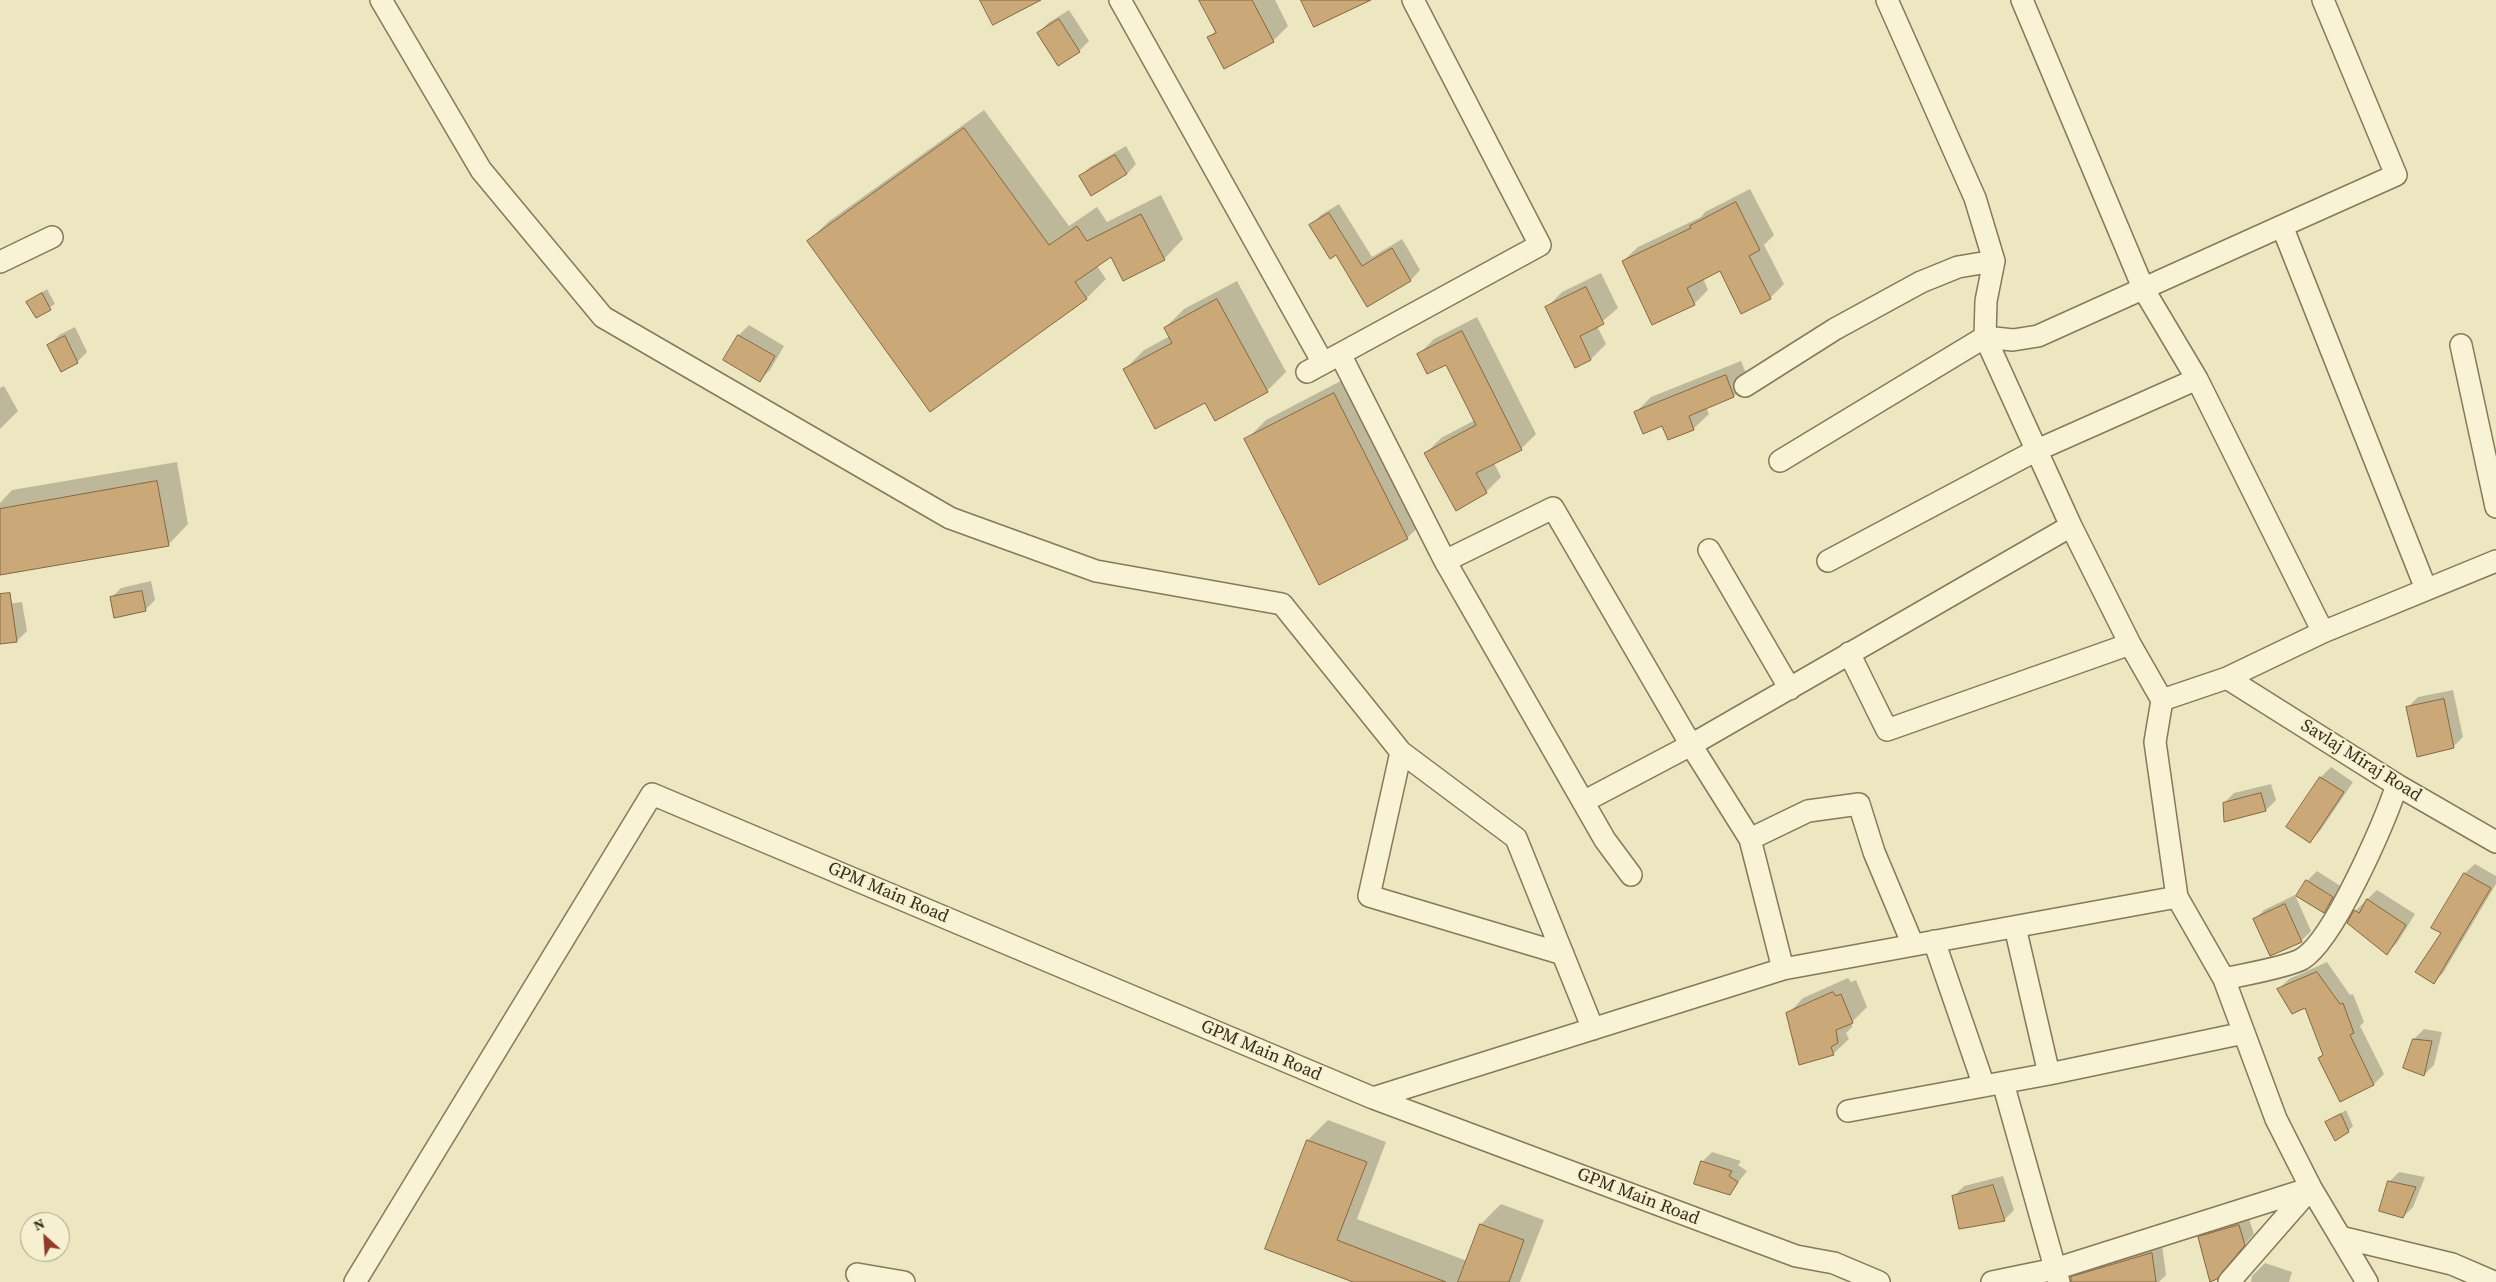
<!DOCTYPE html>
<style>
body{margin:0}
#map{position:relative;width:2496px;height:1282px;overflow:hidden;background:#ede7c1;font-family:"Source Serif 4",serif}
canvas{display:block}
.north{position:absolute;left:20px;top:1212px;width:50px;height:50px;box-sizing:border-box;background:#f5f0d0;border:1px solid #a9a288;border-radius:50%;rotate:334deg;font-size:14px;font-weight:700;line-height:20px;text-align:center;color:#362d1d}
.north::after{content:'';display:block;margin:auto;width:18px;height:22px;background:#943a2a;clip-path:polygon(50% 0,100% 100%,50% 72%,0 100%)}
</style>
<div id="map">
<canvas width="2496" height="1282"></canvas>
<div class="north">N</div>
</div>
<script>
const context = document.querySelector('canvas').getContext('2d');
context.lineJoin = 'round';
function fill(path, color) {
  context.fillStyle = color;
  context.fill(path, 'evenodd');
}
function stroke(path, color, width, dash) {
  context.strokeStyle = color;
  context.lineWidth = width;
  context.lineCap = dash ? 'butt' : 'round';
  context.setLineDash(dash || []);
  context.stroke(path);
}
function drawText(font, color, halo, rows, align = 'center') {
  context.font = font + ' "Source Serif 4",serif';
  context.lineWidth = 4;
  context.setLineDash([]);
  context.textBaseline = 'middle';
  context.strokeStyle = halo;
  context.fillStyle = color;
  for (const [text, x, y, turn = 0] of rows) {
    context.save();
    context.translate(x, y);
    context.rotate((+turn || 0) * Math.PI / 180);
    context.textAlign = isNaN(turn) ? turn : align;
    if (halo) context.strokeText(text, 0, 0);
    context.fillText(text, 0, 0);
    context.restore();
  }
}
fill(new Path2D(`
 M1200,0H1275L1288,26L1273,41L1209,38L1216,30Z
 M1069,10L1089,41L1079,51L1038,33L1048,23Z
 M984,110L1069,226L1097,207L1107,222L1161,195L1183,239L1164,259L1112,255L1097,266L1106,279L1087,298L930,410L809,241L828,222Z
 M1126,146L1136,164L1127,174L1080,177L1090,167Z
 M1750,189L1774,235L1764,245L1784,284L1770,298L1720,269L1703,278L1708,290L1694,304L1623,261L1638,247L1701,217L1705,212Z
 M1339,204L1372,257L1402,239L1420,270L1411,280L1367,305L1337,253L1311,225L1321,215Z
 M1601,273L1618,308L1597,326L1606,344L1591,359L1575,367L1547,307L1562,292Z
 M1237,281L1286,372L1267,391L1205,401L1125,369L1144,350L1170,336L1165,328L1184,309Z
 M47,289L55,304L36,317L28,302Z
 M1477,317L1536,434L1521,449L1494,463L1501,477L1486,492L1426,453L1441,438L1475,420L1446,363L1419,354L1434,339Z
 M749,325L784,346L770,370L760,380L725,359L739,335Z
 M75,327L87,352L77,362L49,345L59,335Z
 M1741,361L1749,381L1734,396L1706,407L1709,414L1693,429L1663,424L1636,412L1651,397Z
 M1354,374L1428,518L1407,538L1319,583L1246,440L1266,420Z
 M4,386L18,411L0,429V388Z
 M177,462L188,524L168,545L0,574V503L12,490Z
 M151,581L155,600L145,610L111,598L121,588Z
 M22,602L27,631L17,641L0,643V605Z
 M2453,690L2463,737L2453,747L2408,707L2418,697Z
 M2331,767L2353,782L2320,831L2310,841L2288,827L2321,777Z
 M2271,784L2276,800L2266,810L2224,803L2234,793Z
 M2475,864L2496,876V884L2443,973L2433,983L2442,933L2465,873Z
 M2317,871L2342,887L2333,902L2323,911L2307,881Z
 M2377,890L2415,914L2397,943L2387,953L2355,911Z
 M2295,895L2311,931L2301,941L2254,920L2264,910Z
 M2327,962L2350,995L2353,994L2364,1022L2360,1026L2384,1074L2374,1084L2340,1100L2320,1058L2324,1054L2306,1007L2279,989L2289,979Z
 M1848,978L1851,982L1856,980L1867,1007L1852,1022V1027L1846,1033L1849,1039L1833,1054L1788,1014L1803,998Z
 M2424,1029L2442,1032L2434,1065L2424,1075L2414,1039Z
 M2346,1110L2353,1126L2348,1131L2326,1122Z
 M1328,1120L1386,1142L1357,1219L1467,1261L1481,1224L1501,1204L1544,1220L1520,1282H1357L1267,1248L1308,1140Z
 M1712,1152L1741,1161L1738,1165L1747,1171L1730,1193L1702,1162Z
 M2399,1172L2425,1177L2413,1207L2403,1217L2389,1182Z
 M2003,1176L2014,1210L2004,1220L1954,1196L1964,1186Z
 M2248,1216L2254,1234L2211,1282L2200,1237L2210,1227Z
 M2162,1244L2166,1275L2159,1282H2072V1278L2082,1268Z
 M2265,1263L2292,1272L2289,1282H2251L2252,1276Z`), '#0003');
const building = new Path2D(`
 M980,0H1041L993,25Z
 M1199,0H1252L1274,42L1224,69L1207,37L1216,33Z
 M1301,0H1371L1314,27Z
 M1059,19L1080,52L1058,66L1037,33Z
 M964,128L1049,245L1077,226L1087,241L1141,214L1165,260L1123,281L1111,257L1075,282L1087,299L930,412L807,241Z
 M1115,155L1127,174L1091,196L1079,176Z
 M1736,202L1760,250L1749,256L1771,299L1741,314L1720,271L1687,288L1695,305L1652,325L1622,261L1691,228L1690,226Z
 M1329,213L1362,266L1392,248L1411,281L1367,307L1336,255L1330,259L1309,225Z
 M1586,287L1604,324L1580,336L1591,360L1575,368L1545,307Z
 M42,293L51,310L36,318L26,302Z
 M1217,299L1268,392L1215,421L1205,403L1155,429L1123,369L1172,343L1164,328Z
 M1462,331L1522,450L1476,473L1487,493L1456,511L1424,453L1476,425L1446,365L1427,374L1417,354Z
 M738,335L775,356L760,382L723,360Z
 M65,336L78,363L61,372L47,345Z
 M1726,375L1734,397L1689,416L1694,430L1668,440L1662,426L1643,434L1634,412Z
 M1334,393L1408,539L1319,585L1244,439Z
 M157,481L169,546L0,575V509Z
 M142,591L146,611L114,618L110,597Z
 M10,593L17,642L0,644V594Z
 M2444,699L2454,748L2417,757L2406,707Z
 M2320,777L2344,792L2310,843L2286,827Z
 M2261,793L2266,811L2224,822L2223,803Z
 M2464,873L2491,888L2434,984L2415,972L2441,933L2431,928Z
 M2306,880L2333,897L2324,913L2296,896Z
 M2367,899L2406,925L2387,955L2347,923L2354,910L2359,913Z
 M2285,904L2302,942L2270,956L2253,919Z
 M2317,972L2340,1004L2343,1003L2354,1033L2350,1035L2374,1085L2340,1102L2318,1058L2323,1055L2305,1008L2292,1014L2277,989Z
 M1833,992L1836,996L1841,994L1853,1023L1836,1030L1838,1043L1831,1047L1834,1055L1799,1065L1786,1013Z
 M2413,1039L2432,1041L2424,1076L2403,1068Z
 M2341,1114L2349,1132L2335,1141L2325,1122Z
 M1307,1140L1367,1162L1337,1240L1446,1282H1353L1265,1249Z
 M1701,1161L1732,1171L1729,1176L1738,1182L1730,1195L1694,1184Z
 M2388,1181L2416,1187L2403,1218L2379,1211Z
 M1993,1185L2005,1221L1959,1229L1952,1196Z
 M1480,1224L1524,1240L1509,1282H1458Z
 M2239,1225L2245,1245L2217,1279L2210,1282L2198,1237Z
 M2152,1253L2156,1282H2071V1277Z`);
fill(building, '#cba877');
stroke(building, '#85663f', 1);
const minor = new Path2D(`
 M381,0L481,170L603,317L950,518L1096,571L1282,604L1401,752L1369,896L1563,954
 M1120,0L1323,363
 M1887,0L1975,198L1994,261L1986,301L1985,337L2071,526
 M2022,0L2144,290L2197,379
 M2282,226L2396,175L2323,0
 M0,262L52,237
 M2461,345L2496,507
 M1340,354L1445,561
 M1307,372L1540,245L1413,0
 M1745,386L1835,329L1921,282L1958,267L1994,261
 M1780,461L1985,337L2013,340L2038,336L2282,226L2426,589
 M1709,550L1790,689
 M1828,561L2035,451L2197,379L2323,632
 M1849,653L1887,730L2130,644
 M2227,678L2397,785L2496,842
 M1401,752L1516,838L1593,1029
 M1583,802L1691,745L2071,526L2130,644L2162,700
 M1750,839L1808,811L1859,804L1874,852L1913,945
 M1631,875L1605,840L1445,561L1553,508L1691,745L1750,839L1783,969
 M2015,927L2049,1074
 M1934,941L1984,1086
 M2224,979C2242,975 2288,967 2302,959C2334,940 2384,823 2397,785
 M2003,1083L2059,1282
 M1373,1098L1783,969L2177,897
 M1848,1111L2049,1074L2244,1033
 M2340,1237L2452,1264L2494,1282
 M857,1274L904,1282
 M355,1282L652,794L1373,1098L1796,1256L1834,1263L1879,1282
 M1992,1282L2055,1269L2311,1188
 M2229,1282L2311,1188
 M2367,1282L2311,1188L2276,1119L2224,979L2177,897L2155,742L2162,700L2227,678L2323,632L2496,561`);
stroke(minor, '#867859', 24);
stroke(minor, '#f8f3d4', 21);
drawText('18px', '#362d1d', '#f5f0d0', [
 ["Savlaj Miraj Road",2361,761,32],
 ["GPM Main Road",888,893,23],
 ["GPM Main Road",1261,1051,23],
 ["GPM Main Road",1638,1197,21]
]);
</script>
